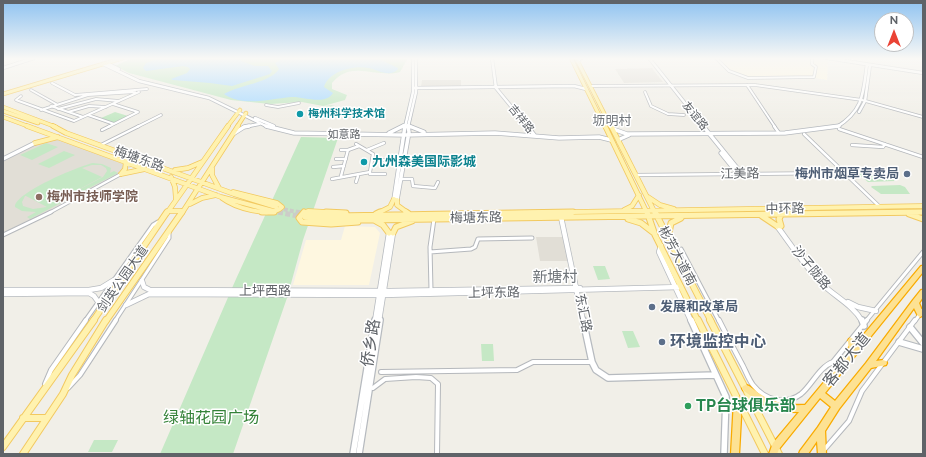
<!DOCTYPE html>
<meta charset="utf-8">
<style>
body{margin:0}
#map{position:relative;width:926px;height:457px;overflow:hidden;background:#f1efe8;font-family:Raleway,sans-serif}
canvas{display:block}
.frame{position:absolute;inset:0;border:4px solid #5f6368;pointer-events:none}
.north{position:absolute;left:874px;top:12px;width:40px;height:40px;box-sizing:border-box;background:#fff;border:1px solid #bfc1c3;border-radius:50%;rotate:0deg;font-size:11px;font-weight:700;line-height:16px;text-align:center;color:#5f6368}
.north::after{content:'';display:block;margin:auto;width:14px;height:18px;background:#ea4335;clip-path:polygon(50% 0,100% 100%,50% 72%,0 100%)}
</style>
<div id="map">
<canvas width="926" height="457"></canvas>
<div class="frame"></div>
<div class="north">N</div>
</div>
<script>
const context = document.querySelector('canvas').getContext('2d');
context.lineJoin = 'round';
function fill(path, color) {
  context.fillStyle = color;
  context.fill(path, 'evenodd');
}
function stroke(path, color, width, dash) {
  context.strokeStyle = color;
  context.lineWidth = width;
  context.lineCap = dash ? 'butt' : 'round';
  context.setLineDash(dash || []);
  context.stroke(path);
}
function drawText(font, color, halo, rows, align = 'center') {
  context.font = font + ' Raleway,"Noto Sans SC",sans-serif';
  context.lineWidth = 3;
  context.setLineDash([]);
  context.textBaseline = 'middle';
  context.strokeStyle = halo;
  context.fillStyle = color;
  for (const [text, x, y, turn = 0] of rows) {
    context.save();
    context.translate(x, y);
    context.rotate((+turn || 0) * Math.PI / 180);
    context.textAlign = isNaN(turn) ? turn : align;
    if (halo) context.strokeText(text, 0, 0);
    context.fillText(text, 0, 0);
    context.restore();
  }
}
fill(new Path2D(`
 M716,58H818L828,60L827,80L816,78L748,79L730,73Z
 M345,226L375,227L380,233L369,285H293L306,240H341Z`), '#fef7e0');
fill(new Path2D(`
 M652,68L663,82L624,83L615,69Z
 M422,80H461V86H421Z
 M52,136L131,167L19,227L3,232V161Z
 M536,237H563L568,261H540Z`), '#e1ded6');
fill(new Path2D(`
 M132,58H408L400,72C376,79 352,59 332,83V89L347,95L345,100L323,106L335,105L328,107L302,102L270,104L231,100L129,73L115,66Z
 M115,112L128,116L114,123L101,118Z
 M301,137L338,138L303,240L287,298L233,454H160L236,279Z
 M46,143L58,147L32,160L20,155Z
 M64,151L75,155L49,168L38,164Z
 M93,163L102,164L111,168L110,173L114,171L118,173L30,219L27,217L36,212L22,211L15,207C14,193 79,166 93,163ZM92,165H101L106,168L107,171L103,177L48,206L102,177L82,168ZM25,196H26L47,207L33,209L23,206L22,202Z
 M857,171H883L895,181L868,182L857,173Z
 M900,185L905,187L910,194H881L871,187L872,186Z
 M593,266H605L610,279L598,280Z
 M622,331H633L640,347L628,348Z
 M481,344H493L494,361H482Z
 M94,440H118L112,452H88Z`), '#c5e8c5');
fill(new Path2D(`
 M160,58H240L241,61L255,66H268L272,71L270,74L232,86L210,83L173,80L171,79L187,73L190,69L188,67L183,66L146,71L143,68L146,63Z
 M284,58H377L398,68V69C390,78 378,70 369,68C353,65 329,71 324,87L333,93C325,106 303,96 291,97C270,99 243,107 224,94C239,85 270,83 279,69L275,63Z`), '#aadaff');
stroke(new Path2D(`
 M278,208L301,213
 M273,211L283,213`), '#ccccc8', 4, [4, 2]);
stroke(new Path2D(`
 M278,212L303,217
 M296,212L306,214`), '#ccccc8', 5, [5, 2.5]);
const streetFar3 = new Path2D(`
 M717,59L729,71L748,78L814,77L816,67L812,64V58
 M52,83L75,95L147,89
 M747,85L775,127
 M591,86L755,85L862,100L923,117
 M31,90L56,104
 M645,92L651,106L668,114L684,115
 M21,96L16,100L74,121L139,92
 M113,104L138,112
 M266,105L278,107L299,103
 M51,106L83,117
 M58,109L96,99L119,101
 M41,110L88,95L135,92
 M68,112L89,106L106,107
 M88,115L114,124
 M108,127L138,112
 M137,127L161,115`);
const streetFar2 = new Path2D(`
 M774,126L779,133
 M839,129L923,157
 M102,130L110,126
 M804,134L880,207
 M101,145L139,126
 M852,145L883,147L885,144
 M341,150H348
 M367,150L384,143
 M336,159H346
 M375,160H387
 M333,167L344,166
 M370,174H385
 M636,175L844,173
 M341,176L348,150L359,146
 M332,179L370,172L373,154L356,144
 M400,179H412L413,186L435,188L438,182
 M356,182L358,176
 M49,213L121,174`);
const streetFar1 = new Path2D(`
 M3,235L51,212
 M681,249L719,321
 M430,252L471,249L475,247L478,239L532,238
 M431,290L430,247L434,219
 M85,321L153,225L158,222
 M115,321L169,238V232
 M866,321L923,252
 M915,321L923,310`);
const street = new Path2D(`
 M719,320C727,336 735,351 743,366C746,372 749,380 753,385C765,400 785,406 801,394C812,385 819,367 833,362L867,320
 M381,372L517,370L533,362H592
 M45,384L51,370L86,320
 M68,388L80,375L116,320
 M373,388L385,379L416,377L431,378L438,384L437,454
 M823,451L849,421L862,391L915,320`);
const secondaryFar3 = new Path2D(`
 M492,58L496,88L528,127
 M649,58L704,127
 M827,58L923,73
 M578,61L581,58
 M107,63L119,69
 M103,64L139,81L209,98L268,127
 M3,68L34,58
 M413,88L574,86L586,89
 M859,112L865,101L870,65
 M255,118L274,126
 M408,125L411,127
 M244,127L259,124
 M402,127L404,125
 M405,127L413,92V58
 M408,127L416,92V58
 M837,127C864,110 863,93 867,64`);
const secondaryFar2 = new Path2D(`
 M266,126L294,133L405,135L495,133L559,138L599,137L611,140
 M409,126L424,132
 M527,126L535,136
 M703,126L742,174
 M613,129L627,134L785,133L839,126
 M389,133L403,126
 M233,134L244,127L249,126
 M619,142L620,139L629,135
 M721,153L738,174
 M3,159L35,143
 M394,199L405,126
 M397,200L409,132L408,126`);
const secondaryFar1 = new Path2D(`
 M561,217L583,321
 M777,226C791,245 805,266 821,283C834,296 853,305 862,321
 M661,246L659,252L691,321
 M142,281L144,287L150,290L390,291L580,288
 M3,290H89L101,288L114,280
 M3,294L89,293L94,296L99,303
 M848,302L858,307L876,311
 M126,305L149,294L383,295L681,287
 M375,321L389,233
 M379,321L393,233`);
const secondary = new Path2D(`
 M583,320L592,362L596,370L608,378L716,375
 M691,320L726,397L724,454
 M862,320L864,326
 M910,327L923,343
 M899,342L923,349
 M353,454L375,320
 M359,454L380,320`);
const primaryFar3 = new Path2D(`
 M571,58L605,127
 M576,58L611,127
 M3,94L123,58
 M3,107L56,127
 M3,111L38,123
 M3,117L30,127
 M227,127L240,110
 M237,127L246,113`);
const primaryFar2 = new Path2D(`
 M27,126L221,197L273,211
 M53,126L66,133L234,194L276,207
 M605,126L647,213
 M611,126L655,213
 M35,143L58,137
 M212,168V175L219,188
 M175,170L188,168L202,162
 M121,174L145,169
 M121,174L125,169L126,161
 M171,177L175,187L176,200
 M648,197L660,205L674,209
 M222,198C234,207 270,219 282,207L277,203L233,192
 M397,200V205L408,213
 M190,204L202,198L216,195
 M624,210L632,206L639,195
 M168,211H183
 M167,213L228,126
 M182,213L238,126
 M303,213L308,211L345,213
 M378,213L390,207L394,199
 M514,213L923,206
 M856,213L923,212`);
const primaryFar1 = new Path2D(`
 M262,212H274
 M304,212L299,218L302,222L331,224L358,222
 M326,212L346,213
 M406,212L409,214
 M647,212L655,235L698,321
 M655,212L711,321
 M307,214L335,216L573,212
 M376,214L380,212
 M909,214L923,219
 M781,215L779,219L781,226
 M762,216L777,226
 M305,217L332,220H365L923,212
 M628,219L641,223L654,233
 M374,220L383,225L389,233
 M393,233L396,227L412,221
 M668,238L671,223L681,218
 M93,321L167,212
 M106,321L182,212`);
const primary = new Path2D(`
 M698,320L765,454
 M710,320L779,454
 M23,418H46
 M3,447L94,320
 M23,454L63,394L72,375L106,320`);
const highway = new Path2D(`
 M921,266H923V272L825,393L835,401L866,363L913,300L921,290H923V297L919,303L923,313L922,316L920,317L918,316L914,308L876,361L883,360L886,361L887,363L886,365L871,368L839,409L825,431L826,454H818L817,441L808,454H799L800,451L818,427L831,407L820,398L779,449L777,454H769L773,443L799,412C775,412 762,405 743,390L742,388L743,386L746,385L749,386C770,402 779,406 805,405L849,352L848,341L849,339L851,338L853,339L855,345Z
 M738,396L741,398L742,400L739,454H731L734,400L735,398Z`);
stroke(streetFar3, '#b5b8bc', 3.5);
stroke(streetFar2, '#b5b8bc', 4);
stroke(streetFar1, '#b5b8bc', 5);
stroke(street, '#b5b8bc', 6);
stroke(secondaryFar3, '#b6babf', 4);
stroke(secondaryFar2, '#b6babf', 5);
stroke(secondaryFar1, '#b6babf', 6);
stroke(secondary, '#b6babf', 8);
stroke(primaryFar3, '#f2c960', 4.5);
stroke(primaryFar2, '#f2c960', 5.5);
stroke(primaryFar1, '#f2c960', 7);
stroke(primary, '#f2c960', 8);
stroke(highway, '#f9ab00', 2.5);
stroke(streetFar3, '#fff', 2);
stroke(streetFar2, '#fff', 2.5);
stroke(streetFar1, '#fff', 3);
stroke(street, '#fff', 4);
stroke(secondaryFar3, '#fff', 2.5);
stroke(secondaryFar2, '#fff', 3.5);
stroke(secondaryFar1, '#fff', 4.5);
stroke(secondary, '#fff', 5.5);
stroke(primaryFar3, '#fff2af', 3);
stroke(primaryFar2, '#fff2af', 4);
stroke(primaryFar1, '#fff2af', 5);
stroke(primary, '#fff2af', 6);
fill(highway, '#fde293');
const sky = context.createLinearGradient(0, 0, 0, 122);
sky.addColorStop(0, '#8fc3f1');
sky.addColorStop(0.48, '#f9f8f5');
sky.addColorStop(1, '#f9f8f500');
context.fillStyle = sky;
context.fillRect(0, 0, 926, 122);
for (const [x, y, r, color] of [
 [300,114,4,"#0f9aa8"],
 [364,162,4,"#0f9aa8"],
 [907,174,4,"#5c6f8a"],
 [39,197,4,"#8d6e63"],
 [652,307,4,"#5c6f8a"],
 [662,342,4,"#5c6f8a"],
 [688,406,4,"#2e9e5b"]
]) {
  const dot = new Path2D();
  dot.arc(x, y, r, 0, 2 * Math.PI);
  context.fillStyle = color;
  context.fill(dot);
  stroke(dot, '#fff', 1.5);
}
drawText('bold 11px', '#0d838f', '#fff', [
 ["梅州科学技术馆",308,114]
], 'left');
drawText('11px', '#5f6368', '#fff', [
 ["友谊路",695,116,51],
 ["吉祥路",521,119,51],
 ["如意路",344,135]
]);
drawText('13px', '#70757a', '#fff', [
 ["坜明村",612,121]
]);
drawText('13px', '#5f6368', '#fff', [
 ["梅塘东路",139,159,19],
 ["江美路",740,174,-1],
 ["中环路",785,209,-1],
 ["梅塘东路",476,218,-1],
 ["彬芳大道南",677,256,62],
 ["沙子陇路",811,268,50],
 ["剑英公园大道",123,279,-55],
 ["上坪西路",265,291],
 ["上坪东路",494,293,-1],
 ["东汇路",583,313,79]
]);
drawText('bold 13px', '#0d838f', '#fff', [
 ["九州森美国际影城",372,162]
], 'left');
drawText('bold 13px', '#4e5e75', '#fff', [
 ["梅州市烟草专卖局",899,174],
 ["发展和改革局",660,307,"left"]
], 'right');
drawText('bold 13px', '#785e54', '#fff', [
 ["梅州市技师学院",47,197]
], 'left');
drawText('15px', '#70757a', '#fff', [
 ["新塘村",555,277]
]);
drawText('bold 16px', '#4e5e75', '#fff', [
 ["环境监控中心",670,342]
], 'left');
drawText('16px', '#5f6368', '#fff', [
 ["侨乡路",371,343,-81],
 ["客都大道",847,360,-51]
]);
drawText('bold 16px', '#27864d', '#fff', [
 ["TP台球俱乐部",696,406]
], 'left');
drawText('16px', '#348238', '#fff', [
 ["绿轴花园广场",211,418]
]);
</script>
